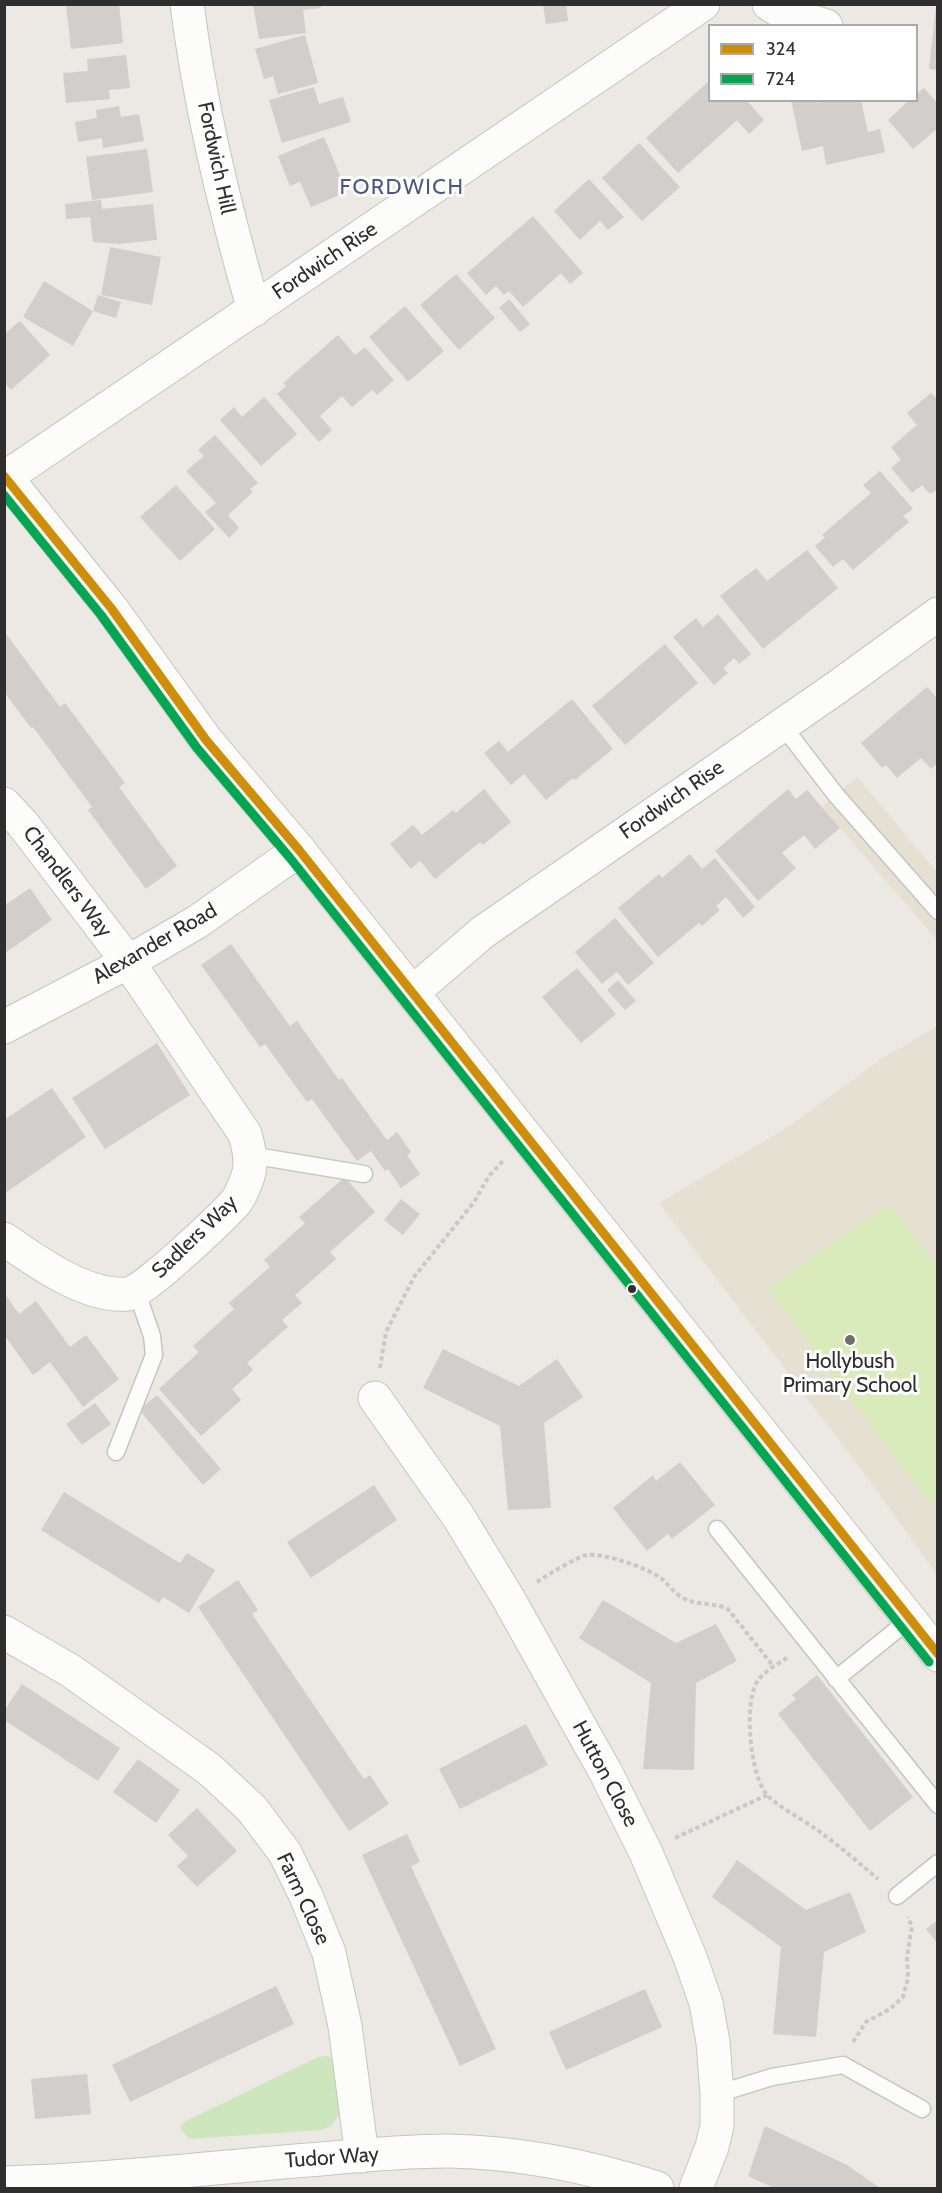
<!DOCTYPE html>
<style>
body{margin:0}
#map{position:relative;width:942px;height:2193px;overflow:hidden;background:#ece8e4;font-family:Cabin,sans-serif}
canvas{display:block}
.frame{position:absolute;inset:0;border:6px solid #2e2e2e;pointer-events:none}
.legend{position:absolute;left:708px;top:24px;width:210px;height:78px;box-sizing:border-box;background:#fff;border:2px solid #ababab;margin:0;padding:8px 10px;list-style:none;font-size:18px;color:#2e2e2e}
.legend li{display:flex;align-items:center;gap:12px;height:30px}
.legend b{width:30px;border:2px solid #ababab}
</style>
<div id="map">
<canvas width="942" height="2193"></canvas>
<div class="frame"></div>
<ul class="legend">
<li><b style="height:8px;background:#cf8e09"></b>324</li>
<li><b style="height:8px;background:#00a651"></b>724</li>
</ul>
</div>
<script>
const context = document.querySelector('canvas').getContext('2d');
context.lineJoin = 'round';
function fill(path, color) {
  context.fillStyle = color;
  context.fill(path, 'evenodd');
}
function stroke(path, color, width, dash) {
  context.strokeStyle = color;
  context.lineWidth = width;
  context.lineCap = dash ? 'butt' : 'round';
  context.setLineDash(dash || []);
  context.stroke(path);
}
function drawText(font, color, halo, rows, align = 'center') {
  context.font = font + ' Cabin,sans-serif';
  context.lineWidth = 6;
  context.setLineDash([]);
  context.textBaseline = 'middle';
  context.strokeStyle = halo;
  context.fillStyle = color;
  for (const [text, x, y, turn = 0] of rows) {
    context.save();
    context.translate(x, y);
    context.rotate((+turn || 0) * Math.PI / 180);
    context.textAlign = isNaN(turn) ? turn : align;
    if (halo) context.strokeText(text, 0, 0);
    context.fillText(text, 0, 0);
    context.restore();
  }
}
fill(new Path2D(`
 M857,777L937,872V940L822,807Z
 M937,1026V1575L867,1477L659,1203L791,1125L880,1060Z`), '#e6e0d3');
fill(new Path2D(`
 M327,2056L331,2058L334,2064L341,2112L331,2126L320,2130L189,2139L180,2128L184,2122L318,2057Z`), '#cee6be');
fill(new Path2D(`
 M889,1203L937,1265L938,1497L929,1503L768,1289Z`), '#d9eabb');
fill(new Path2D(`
 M66,4H119L123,43L71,49Z
 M253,4H320L321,8L303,10L306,33L259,39Z
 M543,4H566L568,21L546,24Z
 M936,6H938V70L929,69Z
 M305,35L318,83L278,94L273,76L264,79L255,49Z
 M126,55L130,88L109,90L110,99L66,103L63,73L88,71L87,59Z
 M710,80V100H746L764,120L749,134L737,120L678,173L646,138Z
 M314,87L319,104L343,97L351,122L282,143L269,100Z
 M924,88L938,104V128L913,149L888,120L909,100H916V94Z
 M791,100H818V103L828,100H861L868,132L880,129L885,152L826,165L823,146L802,151Z
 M119,106L121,117L139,114L144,141L103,148L102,138L78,142L75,122L97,118L96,110Z
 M324,137L347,192L311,207L300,182L290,186L278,156Z
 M639,143L680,187L642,221L602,178Z
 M147,149L153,192L92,200L86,157Z
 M589,179L624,217L608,230L600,221L580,240L554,211Z
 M101,200L102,209L153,204L157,240L119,244L93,242L90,217L66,219L65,204Z
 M533,216L583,273L570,284L561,273L523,307L509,291L504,295L496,286L486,295L467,273Z
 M110,247L161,257L152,305L101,295Z
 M456,274L495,318L459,350L420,305Z
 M44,281L93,311L73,346L23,317Z
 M98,295L121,302L116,318L93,311Z
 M509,299L530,324L520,332L499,308Z
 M405,306L444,351L408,382L369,337Z
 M20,321L50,355L11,390L4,382V334Z
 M338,335L355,355L365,347L394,380L377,395L372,390L352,407L342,396L320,416L332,430L319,442L277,394L286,386L283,383Z
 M931,393L938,400V489L930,494L922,485L912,493L891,468L901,460L891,447L917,425L907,413Z
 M264,397L297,434L261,466L220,420L234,407L242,417Z
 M215,435L258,483L250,489L253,492L228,515L239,528L229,538L205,512L216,503L186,471L204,456L198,450Z
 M880,471L913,509L903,516L909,522L853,570L843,559L833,567L815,546L825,537L822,535L871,493L863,485Z
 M176,485L215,529L180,561L140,517Z
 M807,550L838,588L763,649L720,596L756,568L767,581Z
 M718,614L751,654L739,664L734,658L723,668L728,673L714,685L673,637L696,618L703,627Z
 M4,631L60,707L65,703L125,783L119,787L177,866L146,889L88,810L92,807L33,727L31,728L4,692Z
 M665,644L698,683L625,745L592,706Z
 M927,687L938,699V763L931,769L921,758L897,778L886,765L882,768L861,743Z
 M572,699L613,749L575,780L573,778L546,800L524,774L511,785L484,753L499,741L508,752Z
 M484,789L511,822L483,845L480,842L435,879L420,861L411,869L390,844L413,825L422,835L453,810L456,813Z
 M788,789L796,799L807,790L840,828L815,849L804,835L782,853L796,868L758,901L715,851Z
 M690,854L702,869L715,858L755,907L743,918L726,897L716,906L720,910L702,926L699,923L658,957L618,908L659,874L662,878Z
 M30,888L52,920L4,954V906Z
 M615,918L654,963L628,985L617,972L602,984L575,952Z
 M231,944L290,1026L297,1021L339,1080L342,1078L387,1140L397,1132L411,1152L407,1155L420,1174L401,1188L388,1169L385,1171L371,1151L357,1161L312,1099L307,1102L265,1044L260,1047L201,965Z
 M577,968L616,1014L581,1043L542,997Z
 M618,980L636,1001L625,1010L607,990Z
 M157,1043L190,1095L105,1149L72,1098Z
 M52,1088L86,1137L4,1194V1120Z
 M345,1177L375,1212L330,1252L336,1259L295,1295L302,1303L282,1320L288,1327L247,1363L253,1370L232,1389L241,1400L201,1436L159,1389L199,1352L193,1346L234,1309L229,1303L270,1267L264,1260L305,1223L299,1217Z
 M401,1199L420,1214L403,1235L384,1220Z
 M5,1294L19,1314L36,1301L70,1347L86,1335L119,1379L83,1407L50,1362L33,1375L5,1336Z
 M443,1349L519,1386L557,1359L583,1397L544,1423L551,1508L508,1510L500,1426L423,1388Z
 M157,1395L221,1469L203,1485L139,1410Z
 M95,1403L111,1424L82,1445L66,1424Z
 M680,1462L715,1505L672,1539L668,1534L647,1551L613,1508L653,1475L656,1481Z
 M374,1485L397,1520L311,1578L287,1542Z
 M64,1492L180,1563L187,1553L215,1570L189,1613L163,1597L159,1603L41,1530Z
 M238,1580L258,1610L252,1614L364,1779L370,1775L389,1804L349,1831L198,1607Z
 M603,1600L676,1643L716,1624L737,1661L696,1683L694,1770L643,1769L651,1683L579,1638Z
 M817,1675L913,1797L870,1831L778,1714L796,1699L792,1695Z
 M22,1684L120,1748L98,1781L4,1720V1711Z
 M526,1724L548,1765L460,1809L439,1769Z
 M138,1759L180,1790L156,1823L113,1792Z
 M197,1808L237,1851L197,1887L177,1866L188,1856L168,1835Z
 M407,1834L420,1862L411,1866L496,2049L460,2066L362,1855Z
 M737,1860L806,1910L850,1892L866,1932L824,1952L816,2037L773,2034L781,1947L712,1897Z
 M938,1920V1944L926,1929Z
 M276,1986L294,2024L130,2102L112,2065Z
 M645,1989L662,2027L566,2070L549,2032Z
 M87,2074L91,2114L35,2119L31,2079Z
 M765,2126L847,2165L880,2188H774L748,2176Z`), '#d1cecb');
const service = new Path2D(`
 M782,725L836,795L938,911
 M250,1155L364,1174
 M116,1452L154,1355L152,1336L136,1290
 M717,1529L938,1805
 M836,1679L910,1619
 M897,1896L938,1863
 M717,2094L772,2077L843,2065L922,2109`);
const minor = new Path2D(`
 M187,4C200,108 225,210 254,310
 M769,4L782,12L826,26
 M6,477L703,4
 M4,804L22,823L128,962L245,1134C249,1149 253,1164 247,1179C244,1187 240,1197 235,1203C221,1218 143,1293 128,1294C87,1298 37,1262 4,1239
 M412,993L483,932L836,688L938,614
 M4,1027L128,962L197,922L299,850
 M375,1398L458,1516L508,1598L606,1773L646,1853L690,1957L706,2003L713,2042L717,2094V2126L712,2147L696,2188
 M4,1632L71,1671L209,1769L252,1809L285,1853L306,1896L329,1953L345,2026L362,2156
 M4,2183C110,2180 215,2167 321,2159C363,2155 406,2151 448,2151C517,2152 591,2167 657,2188`);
const secondary = new Path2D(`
 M4,475L111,608L206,740L299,850L367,936L938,1655`);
stroke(service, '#c5c4c5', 19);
stroke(minor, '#c5c4c5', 35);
stroke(secondary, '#c5c4c5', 35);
stroke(new Path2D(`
 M380,1368L386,1332L414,1277L474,1202L489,1176L503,1161
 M537,1582C548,1575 576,1557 587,1555C605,1553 648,1568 662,1579C669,1585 674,1593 683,1598C697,1606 713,1602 728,1609L773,1666
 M787,1658C776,1665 762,1672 756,1684C744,1707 750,1777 768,1796C779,1807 800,1818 813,1827C836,1843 857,1861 878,1879
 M675,1838L767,1795
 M853,2042L866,2022L890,2009L903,1997L908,1978L907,1956L912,1927L908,1917`), '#c9c9c8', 4, [4.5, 3]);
stroke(service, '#fcfcfb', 16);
stroke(minor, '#fcfcfb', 33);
stroke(secondary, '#fcfcfb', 33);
stroke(new Path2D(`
 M4,476L111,608L206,740L299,850L938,1654`), '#cf8e09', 9);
stroke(new Path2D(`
 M4,495L101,615L197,748L290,858L929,1662`), '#00a651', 9);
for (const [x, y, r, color] of [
 [632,1289,5,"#2e2e2e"],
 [850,1340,6,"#706f6e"]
]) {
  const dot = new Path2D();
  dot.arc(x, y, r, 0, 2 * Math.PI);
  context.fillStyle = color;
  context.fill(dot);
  stroke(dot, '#fff', 2);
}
drawText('21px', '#2e2e2e', '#fff', [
 ["Fordwich Hill",216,158,78],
 ["Fordwich Rise",325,261,-34],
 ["Fordwich Rise",672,800,-35],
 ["Chandlers Way",67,882,53],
 ["Alexander Road",155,944,-30],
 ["Sadlers Way",195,1237,-44],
 ["Hutton Close",605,1774,62],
 ["Farm Close",303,1899,65],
 ["Tudor Way",332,2158,-4]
]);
drawText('21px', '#2e2e2e', '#fff', [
 ["Hollybush",850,1362],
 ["Primary School",850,1386]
]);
context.letterSpacing = '1.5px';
drawText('22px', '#4d5680', '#fff', [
 ["FORDWICH",402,188]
]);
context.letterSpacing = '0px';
</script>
